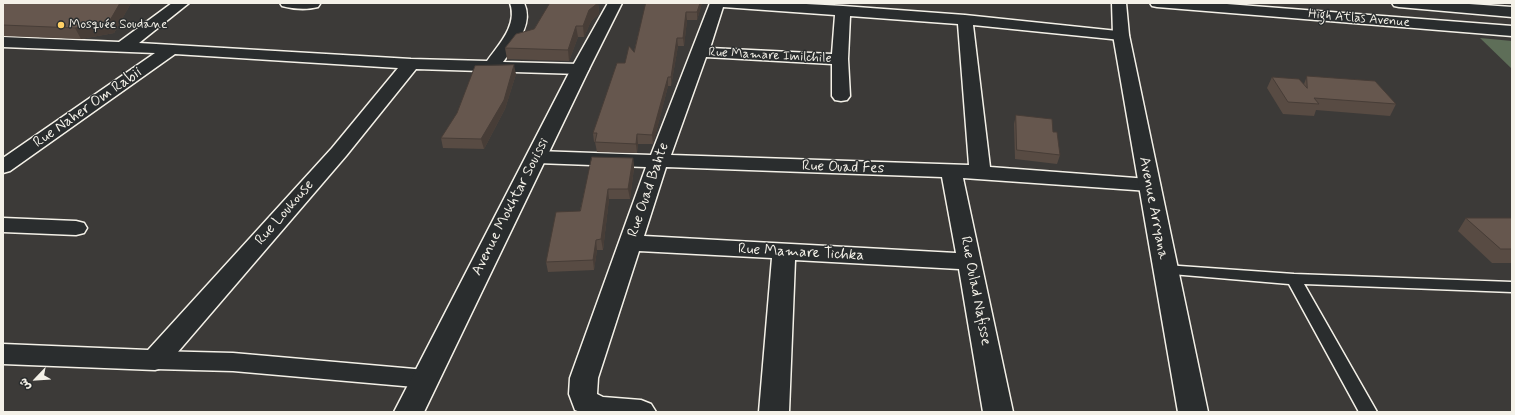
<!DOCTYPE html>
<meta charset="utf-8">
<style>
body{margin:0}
#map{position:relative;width:1515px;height:415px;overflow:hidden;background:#3c3a38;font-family:Mynerve,"Playpen Sans Arabic",sans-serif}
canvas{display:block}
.frame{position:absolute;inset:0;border:4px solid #f4f1e8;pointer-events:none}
.north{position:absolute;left:16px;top:359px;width:40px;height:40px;-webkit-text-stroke:3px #2a2d2e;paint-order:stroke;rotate:245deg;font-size:11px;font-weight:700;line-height:16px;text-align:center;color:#f4f1e8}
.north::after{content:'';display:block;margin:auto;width:14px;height:18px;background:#f4f1e8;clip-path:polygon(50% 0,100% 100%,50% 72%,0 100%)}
</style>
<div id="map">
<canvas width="1515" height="415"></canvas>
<div class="frame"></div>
<div class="north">ش</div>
</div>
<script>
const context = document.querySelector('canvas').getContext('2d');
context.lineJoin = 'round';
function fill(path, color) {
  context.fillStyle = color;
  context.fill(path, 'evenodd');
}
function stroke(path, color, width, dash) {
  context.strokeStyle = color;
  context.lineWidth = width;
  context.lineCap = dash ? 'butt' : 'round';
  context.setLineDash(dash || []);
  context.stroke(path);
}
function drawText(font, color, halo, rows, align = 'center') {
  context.font = font + ' Mynerve,sans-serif';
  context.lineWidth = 3;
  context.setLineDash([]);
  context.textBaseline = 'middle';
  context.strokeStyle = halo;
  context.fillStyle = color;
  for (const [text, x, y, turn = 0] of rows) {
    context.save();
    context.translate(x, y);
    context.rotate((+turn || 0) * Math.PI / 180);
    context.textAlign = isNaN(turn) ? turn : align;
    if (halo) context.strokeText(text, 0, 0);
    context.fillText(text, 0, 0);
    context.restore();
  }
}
fill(new Path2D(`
 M1480,38L1512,41V69Z`), '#5e6e58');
const service = new Path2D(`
 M1165,265L1294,274L1512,282V292L1304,284L1377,412H1359L1289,284L1160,273L1158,270L1160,267Z`);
const pedestrian = new Path2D(`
 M155,351L233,353L426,370L435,372L438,379L435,386L426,388L233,371L155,369L147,366L143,360L147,354Z`);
const minor = new Path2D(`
 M172,3H189L139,43L411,59L487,61C499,44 518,25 510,3H524C534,24 516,45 503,62L580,64L586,65L589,69L586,73L580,74L416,69L346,156L165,367L155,370L3,364V344L148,350L332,148L398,68L175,54L10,171L3,173V158L155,53L3,47V37L119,42Z
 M280,3H320V4L318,7C307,10 293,9 282,6Z
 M710,3H788L843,6L965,15L1127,32L1129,35L1127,38L1121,40L973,25L990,167L1149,179L1156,181L1160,185L1156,189L1149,191L963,178L1013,412H983L959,269L795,260L789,412H759L772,258L639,251L598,378L597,394L603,397L641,400L651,404L656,412H580L575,410L569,394L570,378L646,167L537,163L530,161L527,157L530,153L537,151L651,155ZM723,7L835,15L832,54L710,48ZM850,16L958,24L969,165L671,155L706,57L832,64V96L835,100L841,101L847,100L850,96L848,59ZM666,167L942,177L956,253L644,236Z
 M3,218L76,221L84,223L87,228L84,233L76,235L3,232Z`);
const tertiary = new Path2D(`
 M608,3H622L589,69L424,412H394L571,69Z
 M1112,3H1126L1129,35L1208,412H1178L1113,35Z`);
const secondary = new Path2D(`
 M1150,3H1214L1512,26V36L1157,7L1152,6Z
 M1392,3H1455L1512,7V17L1399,7L1394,6Z`);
stroke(service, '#f4f1e8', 3);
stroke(pedestrian, '#f4f1e8', 3);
stroke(minor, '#f4f1e8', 3);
stroke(tertiary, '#f4f1e8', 3);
stroke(secondary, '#f4f1e8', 3);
fill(service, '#2a2d2e');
fill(pedestrian, '#2a2d2e');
fill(minor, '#2a2d2e');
fill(tertiary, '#2a2d2e');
fill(secondary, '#2a2d2e');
fill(new Path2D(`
 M4,3H131L114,33L81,39L3,36V4Z
 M598,3L599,14L591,21L584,37H578L569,61L507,59L505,48Z
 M646,3H702L697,20H687L684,46H678L671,86H668L653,144H638L637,153L597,152L595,142H594L593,133L625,63L634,52Z
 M516,74L505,109L484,149L443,148L441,138Z
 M1307,76L1396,104L1390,116L1316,110L1314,116L1283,114L1267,88L1272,77L1304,84Z
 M1016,115L1053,132L1060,155L1057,164L1015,159L1014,124Z
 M633,158L634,168L630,199H609L603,250H597L594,270L548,272L546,262L580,211Z
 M1466,218H1512V263H1492L1458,231Z`), '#584b43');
fill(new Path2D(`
 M120,3H131L114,33L81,39L75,28Z
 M598,3L599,14L591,21L584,37L583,26L589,10Z
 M700,3H702L697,20V12Z
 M686,12L687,20L684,46L683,38Z
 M576,26L578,37L569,61L568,50Z
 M677,38L678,46L671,86V77Z
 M514,65L516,74L505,109L484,149L481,139Z
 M668,77V86L653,144L652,135Z
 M637,134L638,144L637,153L636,144Z
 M633,158L634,168L630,199L628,189Z
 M608,189L609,199L603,250L601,239Z
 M596,240L597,250L594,270L593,260Z`), '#473d37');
const building = new Path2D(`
 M4,3H120L109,22L75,28L3,25V4Z
 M550,3H598L589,10L583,26H576L568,50L505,48L516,34L534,29Z
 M646,3H700L697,12H686L683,38H677L671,77H668L652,135L637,134L636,144L595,142L597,133H593L617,63H625L629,46L634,52Z
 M514,65L504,100L481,139L441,138L457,113L475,66Z
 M1307,76L1375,81L1396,104L1314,98L1319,104L1288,102L1272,77L1299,79L1307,88Z
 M1016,115L1052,119L1053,132H1057L1060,155L1017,150Z
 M592,157L633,158L628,189H608L601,239L596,240L593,260L546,262L556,212L580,211Z
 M1466,218H1512V249H1501Z`);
fill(building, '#66574e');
stroke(building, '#473d37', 1);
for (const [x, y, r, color] of [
 [61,25,4,"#ffd166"]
]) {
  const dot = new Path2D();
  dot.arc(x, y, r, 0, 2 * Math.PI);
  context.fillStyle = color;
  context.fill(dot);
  stroke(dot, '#2a2d2e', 1.5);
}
drawText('13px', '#f4f1e8', '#2a2d2e', [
 ["High Atlas Avenue",1359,19,5],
 ["Rue Mamare Imilchile",770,56,3]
]);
drawText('13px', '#f4f1e8', '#2a2d2e', [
 ["Mosquée Soudane",69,25]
], 'left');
drawText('15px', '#f4f1e8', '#2a2d2e', [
 ["Rue Naher Om Rabii",88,108,-35],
 ["Rue Ouad Fes",843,168,2],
 ["Rue Ouad Bahte",649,190,-71],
 ["Avenue Mokhtar Souissi",511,207,-63],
 ["Avenue Arryana",1153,208,79],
 ["Rue Loukouse",285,213,-49],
 ["Rue Mamare Tichka",801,253,3],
 ["Rue Oulad Nafisse",975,291,79]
]);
</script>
